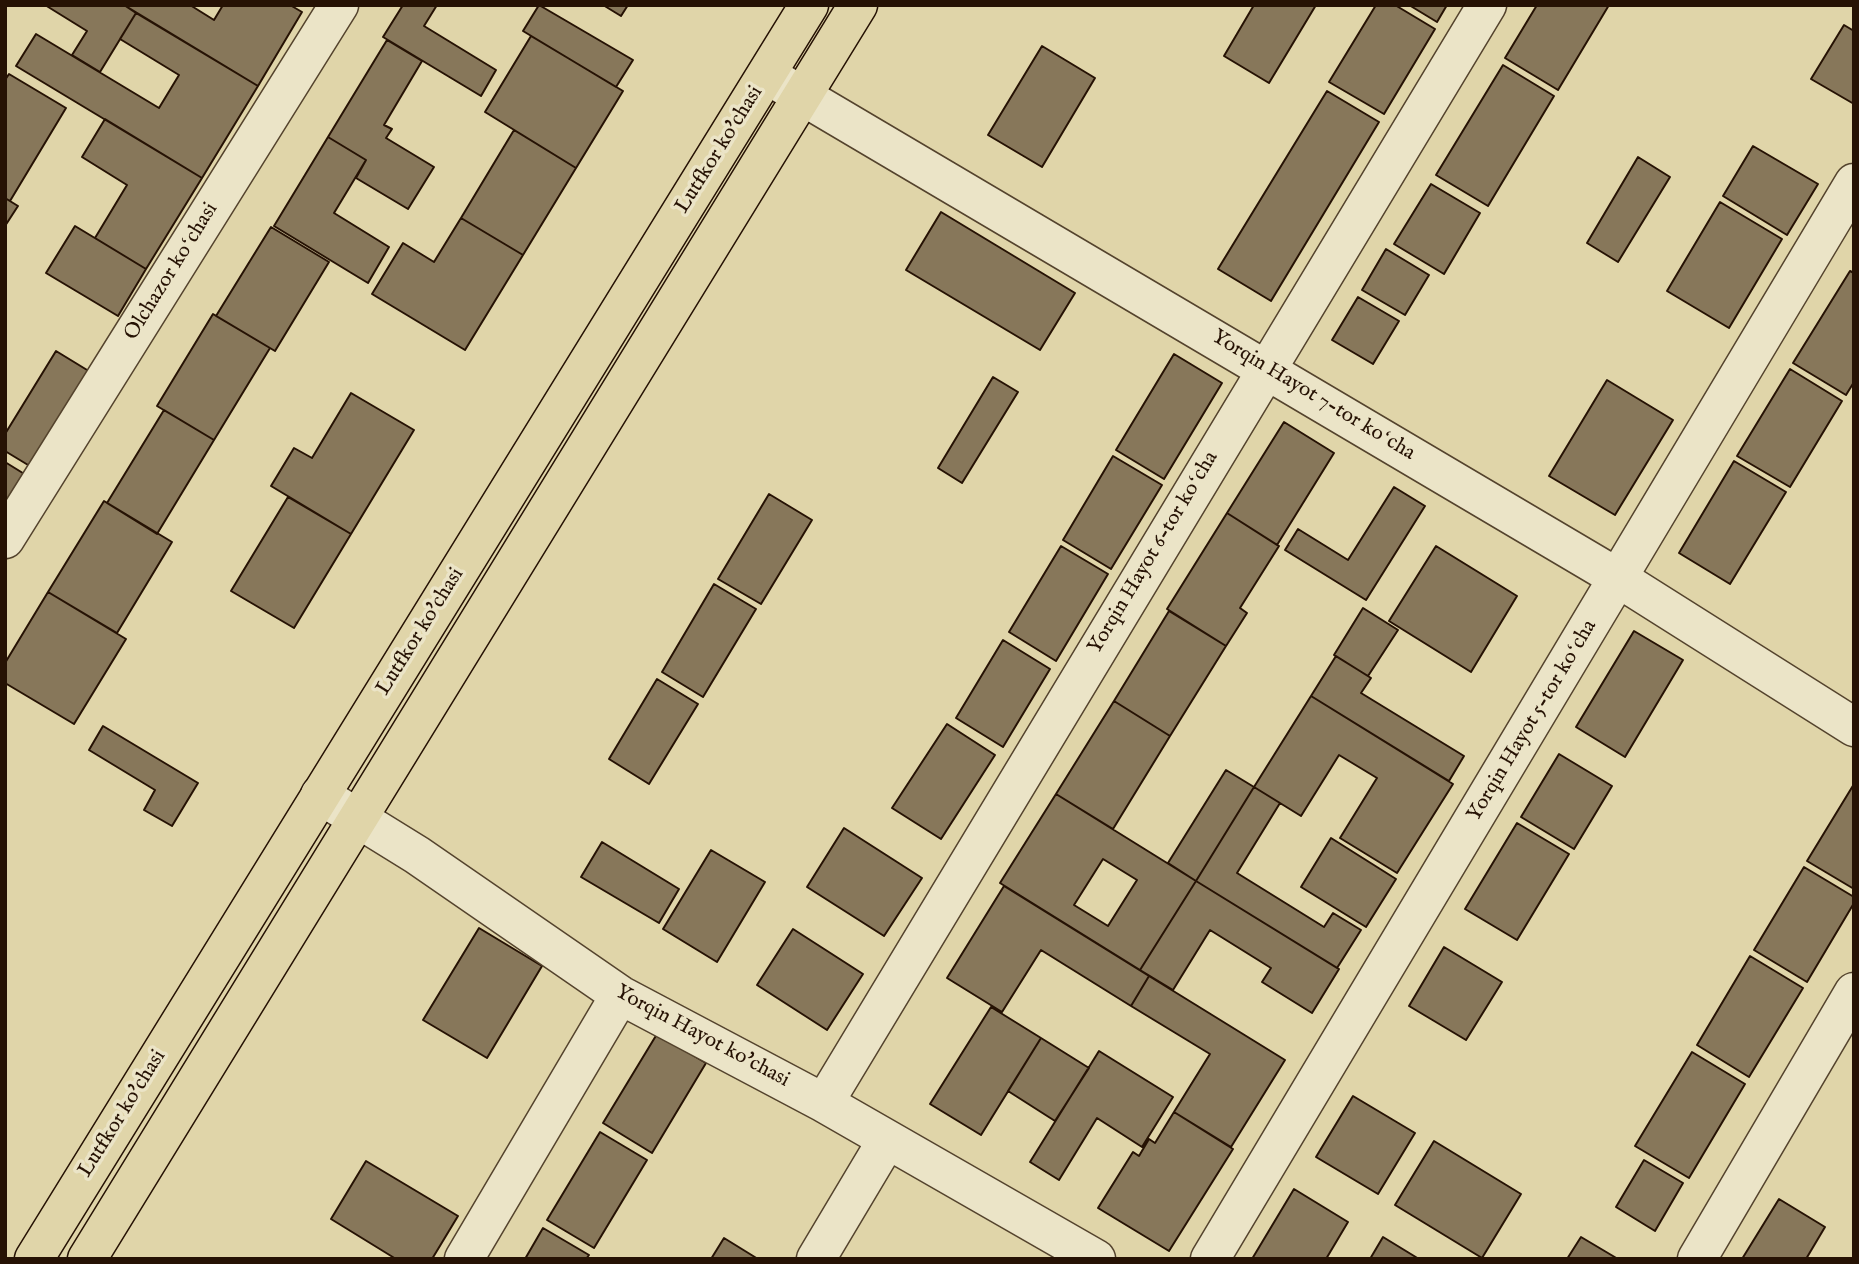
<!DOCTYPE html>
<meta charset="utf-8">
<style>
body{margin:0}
#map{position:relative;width:1859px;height:1264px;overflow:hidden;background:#e0d5a9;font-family:"IM FELL English",serif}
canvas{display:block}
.frame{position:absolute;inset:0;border:7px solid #261204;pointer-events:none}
</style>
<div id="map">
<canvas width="1859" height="1264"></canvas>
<div class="frame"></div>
</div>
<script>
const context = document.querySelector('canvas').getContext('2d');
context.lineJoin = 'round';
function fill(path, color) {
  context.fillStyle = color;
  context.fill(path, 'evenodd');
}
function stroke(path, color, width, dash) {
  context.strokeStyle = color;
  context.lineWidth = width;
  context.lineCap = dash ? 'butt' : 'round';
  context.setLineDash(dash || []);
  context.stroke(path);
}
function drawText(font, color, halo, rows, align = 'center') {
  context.font = font + ' "IM FELL English",serif';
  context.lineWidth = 7;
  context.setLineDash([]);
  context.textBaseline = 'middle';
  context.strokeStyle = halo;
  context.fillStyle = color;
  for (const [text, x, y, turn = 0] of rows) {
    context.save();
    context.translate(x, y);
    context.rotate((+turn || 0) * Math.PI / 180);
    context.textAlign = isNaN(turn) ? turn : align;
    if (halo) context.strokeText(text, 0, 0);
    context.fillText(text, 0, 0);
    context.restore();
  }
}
const building = new Path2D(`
 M45,5H124L136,13L100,72L72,55L87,31Z
 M124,5H190L214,20L223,5H290L302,12L258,86Z
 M403,5H437L424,26L496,70L481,96L383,37Z
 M539,5L633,60L616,87L523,31Z
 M603,5H628L621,16Z
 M1254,5H1316L1269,83L1224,56Z
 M1376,5H1395L1435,29L1384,114L1329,82Z
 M1409,5H1447L1437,22Z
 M1537,5H1609L1558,90L1505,58Z
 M136,13L258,86L202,178L16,66L36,34L159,108L179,75L120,39Z
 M1844,25L1854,31V104L1811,79Z
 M531,36L623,91L576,168L485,112Z
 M387,40L422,61L384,125L392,129L386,138L434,167L408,209L356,178L366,160L328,137Z
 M1042,46L1095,78L1042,167L988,135Z
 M1503,65L1554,96L1488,206L1436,175Z
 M9,74L66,108L10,201L5,198V80Z
 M1327,91L1379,122L1271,301L1218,269Z
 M105,119L202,178L146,269L95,238L127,185L82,157Z
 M514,130L576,168L523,255L461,218Z
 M328,137L366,160L334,213L389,247L368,283L274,226Z
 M1753,146L1818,184L1787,235L1723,196Z
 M1638,157L1670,177L1618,262L1587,243Z
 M1431,184L1480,213L1444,274L1394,244Z
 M5,198L18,206L5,226Z
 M1720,202L1782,239L1729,328L1667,291Z
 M941,212L1075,293L1040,350L906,270Z
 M461,218L523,255L465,350L372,294L403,243L434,262Z
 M75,226L146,269L118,316L46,273Z
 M271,227L329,262L275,351L216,316Z
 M1386,249L1429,275L1405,315L1362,290Z
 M1850,271L1854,273V382L1846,395L1793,363Z
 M1358,297L1399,321L1373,364L1332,340Z
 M213,314L270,348L214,440L157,406Z
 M56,351L92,373L33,468L5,451V434Z
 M1174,354L1222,383L1164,479L1116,450Z
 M1790,369L1842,401L1790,487L1737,456Z
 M993,377L1018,392L962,483L938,468Z
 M1607,380L1673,420L1615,515L1549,476Z
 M351,393L414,430L351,534L271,486L294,448L312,458Z
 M164,410L214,440L157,534L107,503Z
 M1284,422L1334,453L1277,545L1227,513Z
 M1113,456L1162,485L1111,569L1063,540Z
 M1734,461L1786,492L1730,584L1679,553Z
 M5,462L26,475L5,509Z
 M1394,487L1425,506L1366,600L1285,550L1298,529L1348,560Z
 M769,494L812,520L761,604L718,579Z
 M288,497L351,534L294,628L231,591Z
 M104,501L172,542L117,633L48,592Z
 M1227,513L1279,546L1240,608L1247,613L1226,646L1167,609Z
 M1061,546L1108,574L1056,661L1009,632Z
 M1436,546L1517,596L1471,672L1389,621Z
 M714,584L756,609L703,697L662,672Z
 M48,592L126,639L74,724L5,683V663Z
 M1363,608L1398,630L1368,676L1334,655Z
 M1169,611L1226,646L1170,736L1114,701Z
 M1634,631L1683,660L1625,757L1576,727Z
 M1003,640L1050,669L1003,747L956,718Z
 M1336,656L1371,678L1361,693L1464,756L1449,781L1311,696Z
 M657,679L698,704L649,784L609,759Z
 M1311,696L1453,784L1397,873L1340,838L1377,778L1339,755L1301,816L1254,787Z
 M1114,701L1170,736L1113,829L1056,794Z
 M947,724L995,755L941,839L892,808Z
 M103,726L198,783L172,826L144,810L155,790L89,750Z
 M1559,754L1612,786L1574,849L1521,817Z
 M1226,770L1254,787L1196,881L1168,863Z
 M1854,784V889L1807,861Z
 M1254,787L1280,803L1237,873L1324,927L1333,913L1361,930L1337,968L1196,881Z
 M1056,794L1196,881L1140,970L1000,883ZM1103,859L1137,880L1108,926L1074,905Z
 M1517,823L1569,854L1517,940L1465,909Z
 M844,828L922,878L884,936L807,887Z
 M1331,838L1396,879L1366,927L1301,887Z
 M602,842L679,889L659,923L581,877Z
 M711,850L765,882L717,962L663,929Z
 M1804,867L1854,897V903L1807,982L1754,950Z
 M1196,881L1339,969L1312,1013L1262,982L1271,968L1210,930L1173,990L1140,970Z
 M1004,886L1149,976L1131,1006L1041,950L1002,1012L947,978Z
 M479,928L542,966L487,1058L423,1020Z
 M793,929L863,974L827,1030L757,985Z
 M1444,947L1502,982L1466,1040L1409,1006Z
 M1750,956L1803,988L1749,1077L1697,1045Z
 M1149,976L1285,1060L1231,1147L1174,1112L1210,1054L1131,1006Z
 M991,1007L1041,1038L981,1135L930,1104Z
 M657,1034L706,1063L652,1153L603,1123Z
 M1041,1038L1089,1068L1055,1121L1008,1091Z
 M1099,1051L1173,1097L1142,1147L1097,1118L1059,1180L1030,1162Z
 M1692,1052L1745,1084L1689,1178L1635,1146Z
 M1353,1096L1415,1133L1378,1194L1316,1157Z
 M1174,1112L1233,1149L1169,1251L1098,1208L1133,1152L1139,1156L1149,1139L1155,1143Z
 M600,1132L647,1160L594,1248L547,1220Z
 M1434,1141L1521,1194L1482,1258L1395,1205Z
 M1644,1160L1683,1183L1655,1231L1616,1207Z
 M366,1161L458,1216L432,1259H396L331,1219Z
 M1294,1189L1348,1222L1326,1259H1252Z
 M1779,1199L1825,1227L1806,1259H1742Z
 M543,1228L589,1255L586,1259H525Z
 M1383,1237L1419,1259H1370Z
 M1581,1237L1618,1259H1567Z
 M724,1238L758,1259H711Z`);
fill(building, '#87775a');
stroke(building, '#261204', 2);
const minor = new Path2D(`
 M767,75L1618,578L1854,727
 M5,539L339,5
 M320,795L417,855L620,995L824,1103L1096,1259
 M824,1103L1487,5
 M464,1259L620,995
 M816,1259L887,1140
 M1210,1259L1854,183
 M1697,1259L1854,992`);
const major = new Path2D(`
 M34,1259L809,5
 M87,1259L858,5`);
stroke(minor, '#54432d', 41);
stroke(major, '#261204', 41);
stroke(minor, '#ebe4c7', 38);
stroke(major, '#e0d5a9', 38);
drawText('21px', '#261204', '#ebe4c7', [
 ["Lutfkor ko'chasi",720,150,-58],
 ["Olchazor koʻchasi",172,272,-58],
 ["Yorqin Hayot 7-tor koʻcha",1313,396,31],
 ["Yorqin Hayot 6-tor koʻcha",1154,553,-59],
 ["Lutfkor ko'chasi",421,632,-58],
 ["Yorqin Hayot 5-tor koʻcha",1533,721,-59],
 ["Yorqin Hayot ko'chasi",702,1037,28],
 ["Lutfkor ko'chasi",123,1114,-58]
]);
</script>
